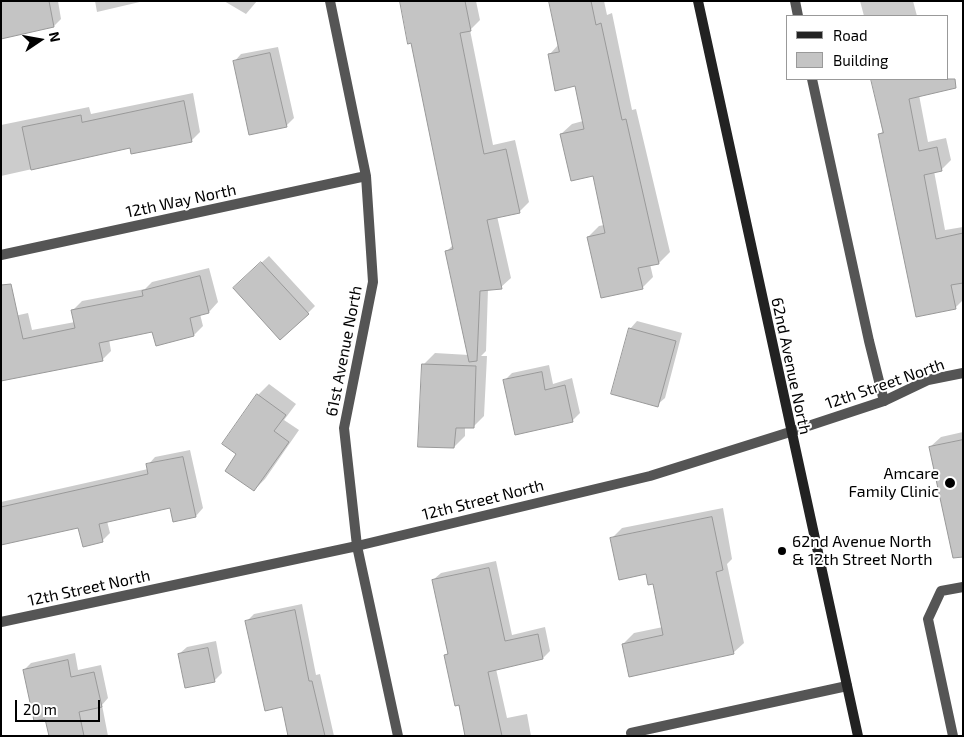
<!DOCTYPE html>
<style>
body{margin:0}
#map{position:relative;width:964px;height:737px;overflow:hidden;background:#fff;font-family:"Exo 2",sans-serif}
canvas{display:block}
.frame{position:absolute;inset:0;border:2px solid #000;pointer-events:none}
.legend{position:absolute;left:786px;top:15px;width:162px;height:65px;box-sizing:border-box;background:#fff;border:1px solid #999;margin:0;padding:6px 9px;list-style:none;font-size:15px;color:#000}
.legend li{display:flex;align-items:center;gap:10px;height:25px}
.legend b{width:25px;border:1px solid #999}
.north{position:absolute;left:15px;top:15px;width:50px;height:50px;-webkit-text-stroke:4px #fff;paint-order:stroke;rotate:78deg;font-size:14px;font-weight:700;line-height:20px;text-align:center;color:#000}
.north::after{content:'';display:block;margin:auto;width:18px;height:22px;background:#000;clip-path:polygon(50% 0,100% 100%,50% 72%,0 100%)}
.scale{position:absolute;left:15px;top:700px;width:85px;height:22px;box-sizing:border-box;border:2px solid #000;border-top:0;padding-left:6px;font-size:15px;line-height:18px;white-space:nowrap;color:#000;-webkit-text-stroke:4px #fff;paint-order:stroke}
</style>
<div id="map">
<canvas width="964" height="737"></canvas>
<div class="frame"></div>
<ul class="legend">
<li><b style="height:6px;background:#222"></b>Road</li>
<li><b style="height:14px;background:#c4c4c4"></b>Building</li>
</ul>
<div class="north">N</div>
<div class="scale">20 m</div>
</div>
<script>
const context = document.querySelector('canvas').getContext('2d');
context.lineJoin = 'round';
function fill(path, color) {
  context.fillStyle = color;
  context.fill(path, 'evenodd');
}
function stroke(path, color, width, dash) {
  context.strokeStyle = color;
  context.lineWidth = width;
  context.lineCap = dash ? 'butt' : 'round';
  context.setLineDash(dash || []);
  context.stroke(path);
}
function drawText(font, color, halo, rows, align = 'center') {
  context.font = font + ' "Exo 2",sans-serif';
  context.lineWidth = 4;
  context.setLineDash([]);
  context.textBaseline = 'middle';
  context.strokeStyle = halo;
  context.fillStyle = color;
  for (const [text, x, y, turn = 0] of rows) {
    context.save();
    context.translate(x, y);
    context.rotate((+turn || 0) * Math.PI / 180);
    context.textAlign = isNaN(turn) ? turn : align;
    if (halo) context.strokeText(text, 0, 0);
    context.fillText(text, 0, 0);
    context.restore();
  }
}
fill(new Path2D(`
 M1,1H58L61,19L54,26Z
 M95,1H144L97,12Z
 M224,1H257L246,14Z
 M402,1H476L480,20L470,30L493,145L515,140L529,202L520,211L497,216L511,278L501,287L488,289L486,351L481,356H487L484,416L473,427H465V436L454,447L424,364L435,353L469,355L446,252L453,245L412,42Z
 M550,1H604L607,15L612,13L632,110L636,109L670,252L659,263L650,264L653,277L642,288L588,237L599,226L604,225L594,174L561,134L572,124L583,121L576,85L549,55L559,44Z
 M860,1H913L917,16H864Z
 M278,47L294,118L286,126L234,62L241,54Z
 M872,79H929L930,86L919,95L928,142L946,138L951,160L941,170L934,171L945,230L963,227V300L955,308L879,135L883,131Z
 M193,93L200,132L192,140L131,147L1,176V125L89,107L91,114Z
 M269,256L315,306L308,313L242,280Z
 M209,268L218,302L209,312L200,314L203,326L194,335L157,344L153,331L109,339L111,351L102,360L1,380V319L28,313L32,330L75,322L73,310L82,301L145,289L152,282Z
 M637,321L682,333L665,398L657,405L630,329Z
 M549,365L553,384L572,378L580,413L572,421L504,381L512,373Z
 M269,384L296,404L284,420L299,430L265,479L254,490L238,454L258,395Z
 M963,432V517L930,447L941,437Z
 M190,450L203,508L196,516L174,520L171,506L107,521L110,533L102,541L79,526L1,544V502L148,469V465L155,457Z
 M723,508L732,559L727,564L744,643L733,653L623,644L634,633L663,627L654,583L646,572L612,538L622,528Z
 M496,561L512,635L545,627L550,651L543,658L496,669L507,718L527,714L531,736H466L446,655L449,652L433,580L441,573Z
 M302,604L316,675L320,674L334,736H290L283,705L247,621L254,614Z
 M216,641L222,673L214,681L179,654L187,647Z
 M75,653L78,670L101,665L108,698L102,705L108,736H50L46,717L24,670L31,663Z`), '#0003');
const building = new Path2D(`
 M1,1H49L54,27L1,39Z
 M400,1H465L471,31L460,33L484,154L506,149L520,213L487,220L502,289L480,291L477,361L469,362L445,251L453,249L411,43L408,44Z
 M549,1H591L596,25L601,23L622,120L626,119L659,264L638,268L643,289L601,298L587,237L605,233L593,176L571,181L560,134L584,129L575,86L555,91L548,54L559,52Z
 M270,53L287,127L249,135L233,61Z
 M871,79H955L956,88L909,99L919,151L937,147L942,171L924,175L936,239L963,233V283L951,285L956,309L916,317L878,134L883,133Z
 M184,101L192,142L131,154L130,148L31,170L22,127L81,115L82,122Z
 M261,262L309,314L280,340L233,288Z
 M200,276L209,313L190,318L194,336L156,346L152,332L99,343L103,361L1,381V285L11,284L23,339L75,328L71,310L143,296L142,291Z
 M629,328L676,341L658,407L611,394Z
 M422,364L476,366L474,428H456L454,448L418,447Z
 M542,372L545,390L565,385L573,422L515,435L503,380Z
 M257,394L286,415L274,431L289,442L254,491L225,471L236,454L222,444Z
 M963,440V557L953,558L929,447Z
 M183,457L196,517L173,522L170,508L99,524L103,542L83,547L78,528L1,545V507L148,474L146,464Z
 M712,517L723,570L716,572L734,654L629,677L622,644L663,635L653,584L648,585L646,574L619,580L610,538Z
 M489,568L505,641L538,634L543,659L488,672L502,736H465L459,705L455,706L444,655L448,654L432,580Z
 M295,610L309,681H312L325,736H288L282,707L265,711L245,621Z
 M208,648L215,682L185,688L178,654Z
 M68,660L71,677L94,672L102,707L79,712L84,736H49L45,719L34,721L23,670Z`);
fill(building, '#c4c4c4');
stroke(building, '#999', 1);
stroke(new Path2D(`
 M795,1L798,16
 M812,79L869,341L884,401
 M631,733L847,686
 M953,736L928,619L941,591L963,587`), '#555', 10);
stroke(new Path2D(`
 M330,1L366,176L373,282L344,428L357,546L398,736
 M1,255L366,176
 M1,622L357,546L650,476L790,432L884,401L928,380L963,373`), '#555', 10);
stroke(new Path2D(`
 M698,1L858,736`), '#222', 10);
for (const [x, y, r, color] of [
 [950,483,6,"#000"],
 [782,551,5,"#000"]
]) {
  const dot = new Path2D();
  dot.arc(x, y, r, 0, 2 * Math.PI);
  context.fillStyle = color;
  context.fill(dot);
  stroke(dot, '#fff', 2);
}
drawText('16px', '#000', '#fff', [
 ["12th Way North",181,201,-12],
 ["61st Avenue North",344,351,-79],
 ["62nd Avenue North",791,366,78],
 ["12th Street North",885,384,-19],
 ["12th Street North",483,500,-14],
 ["12th Street North",89,588,-12]
]);
drawText('16px', '#000', '#fff', [
 ["Amcare",939,474],
 ["Family Clinic",939,492],
 ["62nd Avenue North",792,542,"left"],
 ["& 12th Street North",792,560,"left"]
], 'right');
</script>
